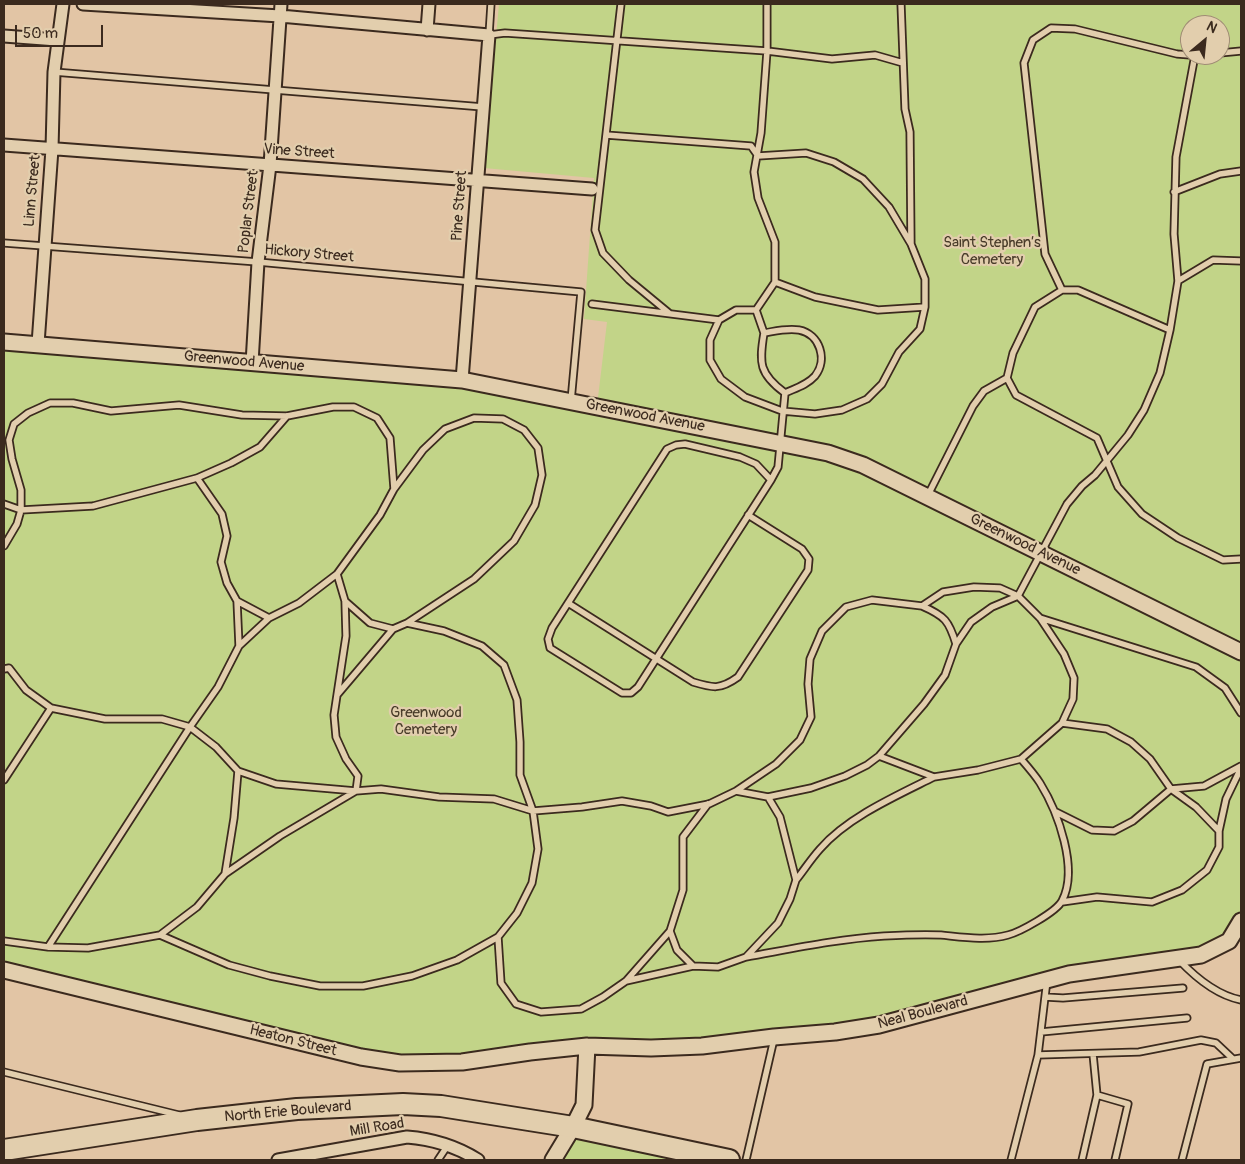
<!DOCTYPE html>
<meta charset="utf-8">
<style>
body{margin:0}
#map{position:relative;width:1245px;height:1164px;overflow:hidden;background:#e2c5a5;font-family:Pangolin,sans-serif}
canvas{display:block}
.frame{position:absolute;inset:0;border:5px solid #3b2a1e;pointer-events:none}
.north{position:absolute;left:1180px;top:15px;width:50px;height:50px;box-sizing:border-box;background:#e2cead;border:1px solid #9f8c74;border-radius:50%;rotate:28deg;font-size:14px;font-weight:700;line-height:20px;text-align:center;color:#3b2a1e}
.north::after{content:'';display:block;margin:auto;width:18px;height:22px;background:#3b2a1e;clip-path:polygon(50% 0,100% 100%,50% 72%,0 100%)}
.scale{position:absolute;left:15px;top:25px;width:88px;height:22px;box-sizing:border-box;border:2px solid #3b2a1e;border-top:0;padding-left:6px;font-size:15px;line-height:18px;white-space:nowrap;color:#3b2a1e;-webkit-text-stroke:4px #e2cead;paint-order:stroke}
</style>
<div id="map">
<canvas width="1245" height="1164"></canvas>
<div class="frame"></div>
<div class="north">N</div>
<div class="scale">50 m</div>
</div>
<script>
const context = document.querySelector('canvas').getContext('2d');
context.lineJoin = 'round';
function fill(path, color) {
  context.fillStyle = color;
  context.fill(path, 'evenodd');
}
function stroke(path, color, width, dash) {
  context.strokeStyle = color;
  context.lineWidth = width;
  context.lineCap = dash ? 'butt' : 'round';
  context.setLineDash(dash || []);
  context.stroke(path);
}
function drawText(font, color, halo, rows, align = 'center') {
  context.font = font + ' Pangolin,sans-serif';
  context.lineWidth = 4.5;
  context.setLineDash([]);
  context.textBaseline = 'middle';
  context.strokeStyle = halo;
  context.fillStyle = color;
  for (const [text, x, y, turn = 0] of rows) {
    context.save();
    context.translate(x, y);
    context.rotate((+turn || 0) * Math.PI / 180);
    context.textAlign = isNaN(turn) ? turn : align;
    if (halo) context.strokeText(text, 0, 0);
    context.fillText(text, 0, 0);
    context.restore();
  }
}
fill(new Path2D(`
 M499,4H1241V921L1201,955L1069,975L879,1025L400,1063L4,970V342L462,380L597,406L607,322L584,319L594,178L484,168ZM1190,25H1220V55H1190Z
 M573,1127L729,1160H553Z`), '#c2d488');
const lane = new Path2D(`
 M491,4L489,35L505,33L767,51L832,59L875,55L903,63
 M621,4L595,230L603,253L629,280L669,313
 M767,4V51L761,133L754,172L758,198L775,242V282
 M901,4L905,109L910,132L911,244L925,279V307
 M1220,53L1241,51
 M54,72L483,107
 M606,135L751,146L758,156L806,153L834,162L863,179L889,207L911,244
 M1174,192L1220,174L1241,171
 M4,243L258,262L581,292L571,401
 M1178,281L1213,260L1241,261
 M1062,290L1045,254L1024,63L1033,40L1051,28L1075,29L1177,54L1190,55
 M592,304L719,320
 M756,310L775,282L815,297L878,310L925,307L920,329L899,352L882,384L867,399L842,410L815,414L782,411L745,397L721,379L710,360V340L719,320L736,310H756L764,333
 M1170,330L1078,290H1062L1035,307L1013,353L1007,378L1016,395L1097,438L1118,487L1142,514L1178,538L1223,560L1241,559
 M197,478L222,514L227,536L221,562L227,583L237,601
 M771,480L756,464L740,457L685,444L676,445L667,449L552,628L548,639L550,648L622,693H631L638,687L771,480L778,467L785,393C796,388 807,385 815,376C828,360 820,334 799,330C787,328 776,331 764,333C759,363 759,374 785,393
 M927,497L973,406L984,391L1007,378
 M4,504L21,510L93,506L197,478L231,463L260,447L287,416
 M4,546L17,524L21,510V490L12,459L9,440L14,424L28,413L50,403H73L111,411L179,405L242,415L287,416L333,407H354L377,418L390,438L394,489
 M337,574L380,515L394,489L423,450L445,429L474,418L503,419L524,430L538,448L542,475L535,505L514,541L474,579L407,623L393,629
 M568,603L693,682C713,688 720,690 738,677L808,570L809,559L802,549L748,515
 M269,618L239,646L237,601L269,618L299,603L337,574L345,601
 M1040,618L1196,667L1225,688L1241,713
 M4,669L9,668L26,690L51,708L105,719H162L190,727L216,747L238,771L234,818L225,874
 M879,756L934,777L978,770L1021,759L1062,723L1073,699L1074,678L1064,654L1040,618L1018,596L1000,588L974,587L943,592L922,606C945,616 949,621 956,644
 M238,771L276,784L356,791L358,776L346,759L336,737L334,715L337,695L393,629L370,623L345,601L346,636L337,695
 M4,780L51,708
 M736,791L776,764L800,740L811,717L808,684L810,659L822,631L846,607L872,600L922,606
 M1056,812L1092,830L1114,831L1133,821L1171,789L1204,786L1241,766
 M1219,831L1226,799L1241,768
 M796,880C804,870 811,859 820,849C848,817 896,796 934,777
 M1062,902L1097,897L1152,902L1182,890L1207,870L1219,847V831L1196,807L1171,789L1150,759L1131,742L1107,729L1062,723
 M670,931L683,890V837L708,804
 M160,935L229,965L270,976L320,986H363L412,976L457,960L498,937L517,913L532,883L538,849L533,811L520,775V742L517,700L504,665L482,646L444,631L407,623
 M498,937L501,983L516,1004L541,1012L581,1009L603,997L626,981L670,931L677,950L693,966L626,981
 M4,941L48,947L88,948L160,935L197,907L225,874L280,836L356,791L381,789L439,797L494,799L533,811L582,807L622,801L651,806L668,812L709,804L736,791L768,797L811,788L845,776L867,765L879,756L924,704L945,675L956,644L971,622L992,607L1018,596L1067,504L1082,486L1095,475L1128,435L1144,410L1160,373L1170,330L1178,281L1174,234L1176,157L1195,55
 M48,947L190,727L218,687L239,646
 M746,957C791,949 837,939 884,936C902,935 922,934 941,935C962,937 987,941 1008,935C1020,932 1056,912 1062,901C1079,869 1058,812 1040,783C1035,775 1028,767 1021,759
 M1179,960C1196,978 1216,995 1241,1000
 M693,966L718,967L746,957L778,923L790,899L796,880L780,817L768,797
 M1045,997L1063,998L1183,988
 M1041,1032L1187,1018
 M1038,1055L1047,980
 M4,1072L179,1115
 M1097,1095L1128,1104L1115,1160
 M438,1160L448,1145
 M746,1160L774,1039
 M1011,1160L1038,1055L1139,1052L1201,1040L1216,1043L1233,1059
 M1082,1160L1097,1095L1093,1054
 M1182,1160L1207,1064L1241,1058`);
const street = new Path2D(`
 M83,4L280,16L489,35L462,380
 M427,30L429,4
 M4,36L57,40
 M4,145L592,189
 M38,344L52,149L54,72L63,4
 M252,363L258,262L270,165L281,4
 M278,1160L407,1137C432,1139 456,1146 478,1160`);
const secondary = new Path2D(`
 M4,342L462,380L828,453L863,465L1241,652
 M4,970L361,1057L400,1063L462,1062L530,1052L587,1046L651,1048L702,1046L774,1037L835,1032L879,1025L1069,974L1201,955L1229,941L1241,921
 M553,1160L573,1127L584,1105L587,1046`);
const highway = new Path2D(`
 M4,1150L197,1120L297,1109L403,1104L441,1106L573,1127L729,1160`);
stroke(lane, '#3b2a1e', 9);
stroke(street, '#3b2a1e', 15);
stroke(secondary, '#3b2a1e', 19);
stroke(highway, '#3b2a1e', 24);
stroke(lane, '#e2cead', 5.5);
stroke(street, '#e2cead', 11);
stroke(secondary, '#e2cead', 15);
stroke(highway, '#e2cead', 20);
drawText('15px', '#3b2a1e', '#e2cead', [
 ["Vine Street",299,152,4],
 ["Linn Street",33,191,-85],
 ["Pine Street",460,206,-86],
 ["Poplar Street",249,212,-83],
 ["Hickory Street",309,254,5],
 ["Greenwood Avenue",244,362,5],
 ["Greenwood Avenue",645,416,11],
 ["Greenwood Avenue",1025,545,26],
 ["Neal Boulevard",923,1013,-15],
 ["Heaton Street",293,1041,14],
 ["North Erie Boulevard",288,1112,-5],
 ["Mill Road",377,1128,-9]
]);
drawText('15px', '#483b29', '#e2cead', [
 ["Saint Stephen’s",992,243],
 ["Cemetery",992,260],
 ["Greenwood",426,713],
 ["Cemetery",426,730]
]);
</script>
